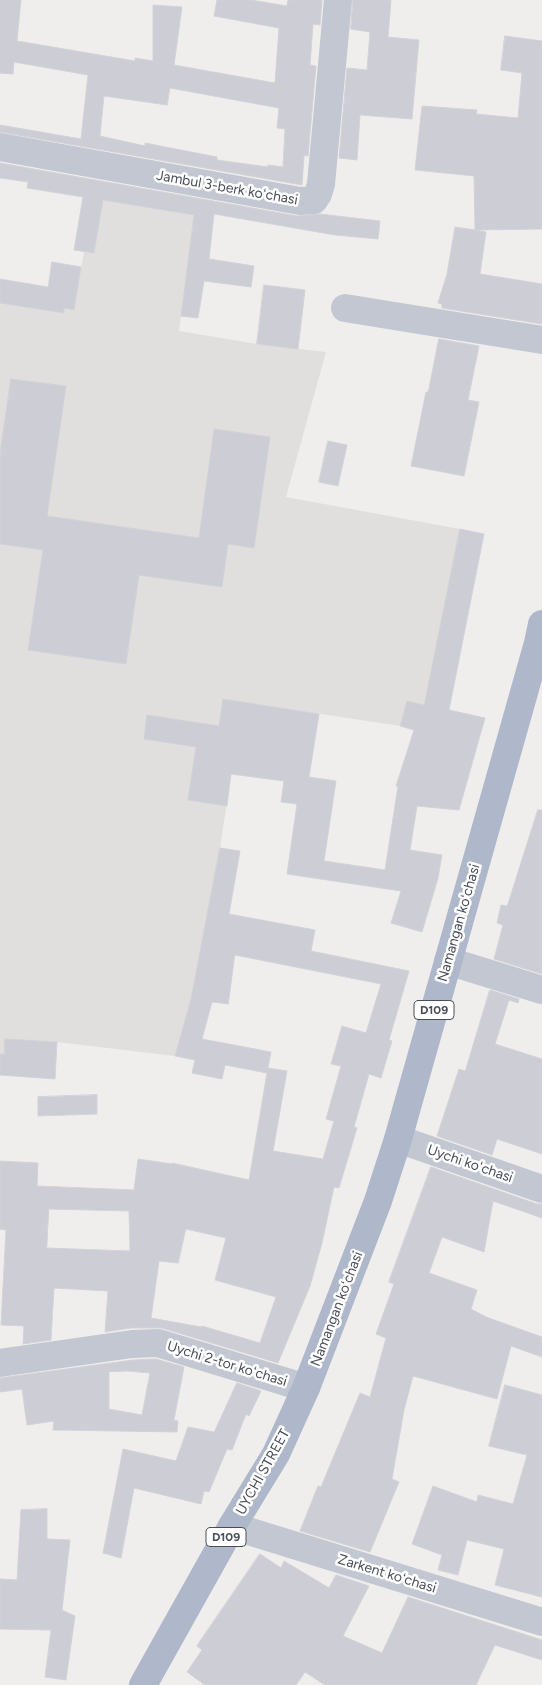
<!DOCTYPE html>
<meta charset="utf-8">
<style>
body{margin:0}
canvas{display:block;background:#f0eeed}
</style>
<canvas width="542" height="1685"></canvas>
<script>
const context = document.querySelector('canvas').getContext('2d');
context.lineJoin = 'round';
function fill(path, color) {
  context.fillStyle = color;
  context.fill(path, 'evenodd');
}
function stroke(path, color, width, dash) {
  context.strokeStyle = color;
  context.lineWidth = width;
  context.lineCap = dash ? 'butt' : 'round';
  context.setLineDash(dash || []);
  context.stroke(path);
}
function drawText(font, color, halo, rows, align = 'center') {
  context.font = font + ' Figtree,sans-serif';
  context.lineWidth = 5;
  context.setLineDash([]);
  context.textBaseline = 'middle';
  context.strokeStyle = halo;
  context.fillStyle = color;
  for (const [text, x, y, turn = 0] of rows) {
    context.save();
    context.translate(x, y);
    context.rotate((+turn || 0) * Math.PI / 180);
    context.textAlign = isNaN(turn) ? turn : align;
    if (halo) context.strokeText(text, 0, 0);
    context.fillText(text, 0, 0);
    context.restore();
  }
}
fill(new Path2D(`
 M103,200L194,215L179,331L257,344L326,352L286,497L460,529L424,705L407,701L400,726L242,702L220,848L205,931L191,999L175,1056L57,1042L5,1039L4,1054H0V303L63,313L64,308L73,310L84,252L94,253Z`), '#e1dfde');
const building = new Path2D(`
 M0,0H21L17,41L135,61V58L153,61V5L182,7L174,65L275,83L279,28L214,16L217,0H251L287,6L288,0H322L320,25L313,24L310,65L316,66L308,156L304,155L302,185L0,132V125L81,139L88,75L14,62L13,74L0,73ZM170,88L279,108L277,128L285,129L283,167L268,165V167L217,160V157L145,143V146L100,136L104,96L167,105Z
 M353,0H391L388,37L419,40L412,119L360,115L357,160L339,158L347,68L367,70L370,32L351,29Z
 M505,36L542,41V229L476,230L486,232L480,274L542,284V324L442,308V304L438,303L447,274L455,227L475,230L474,176L415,170L422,106L477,110L476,114L518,118L522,73L501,70Z
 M0,163L297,216L320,214L380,221L378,239L335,235L214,214L209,259L254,266L251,287L204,281L198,318L181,316L194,215L103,200L94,253L74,250L83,197L27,188L28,182L0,178Z
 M52,262L81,267L74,310L64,308V313L0,303V279L48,287Z
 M264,285L305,290L298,349L257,344Z
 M439,339L479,346L468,400L479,402L464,476L411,466L426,392H428Z
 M11,379L66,386L47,516L199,538L214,429L270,437L254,548L228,544L222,587L139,575L126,664L28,650L43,550L0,544V454Z
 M328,441L347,445L338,486L319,482Z
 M460,529L484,534L449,710L485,718L459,810L417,806L410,850L442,855L438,878L422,932L391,923L401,891L287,874L297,804L281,802L284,781L231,774L227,806L188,800L196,747L144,739L147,715L219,726L223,699L319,714L309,777L336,781L324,861L385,870L398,786H396L414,730L400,726L407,701L424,705Z
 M538,810H542V974L494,959L503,925L497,923L501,905L507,906Z
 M220,848L240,851L229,914L315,930L311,951L409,971L389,1040L392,1041L381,1078L369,1074L354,1127L357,1128L339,1188L334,1187L322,1243L310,1286L278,1363L162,1328H131L105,1332L108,1291L54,1288L51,1340L23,1344L24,1326L1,1325L6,1230L0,1229V1161L38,1163L37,1186L134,1190L138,1159L172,1164V1163L249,1180L267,1073L225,1065L222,1079L192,1073L195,1060L175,1056L191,999ZM235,955L381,984L366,1033L342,1026L331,1064L341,1066L326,1119L334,1121L323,1159L273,1151L287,1071L268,1068L271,1052L202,1039L212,1002L228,1004ZM49,1209L129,1211L130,1251L47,1248ZM186,1229L226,1238L215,1280L276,1297L260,1343L202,1326L201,1327L151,1318L159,1261L178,1263Z
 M490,990L519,999L518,1003L509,1000L495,1044L542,1059V1154L497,1139L492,1155L437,1136L459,1069L465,1071Z
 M5,1039L57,1042L55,1079L0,1075V1054H4Z
 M97,1095V1114L38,1116V1097Z
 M431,1167L537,1204H542V1218L493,1201L484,1252L442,1237L429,1273L477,1290L471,1309L486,1317L542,1337V1357L511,1346L497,1399L413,1376L404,1410L392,1479L399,1482L370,1552L300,1531L318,1486L321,1487L360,1393L370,1397L386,1338L376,1334L394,1284L389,1282Z
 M156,1359L184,1367L174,1420L178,1421L177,1432L53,1430L54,1421L27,1425L22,1389L0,1392V1378L133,1360ZM128,1371L150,1373L142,1415L109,1409V1372Z
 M237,1383L261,1391L249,1416L246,1414L232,1450L227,1449L209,1492L204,1491L201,1504L134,1488L121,1558L103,1553L123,1449L176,1461L188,1427L214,1432Z
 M505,1385L542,1395V1597L495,1585L504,1549L467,1540L458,1575L438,1570L442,1555L412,1544L433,1486L477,1502L478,1495L513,1504L527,1455L489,1446Z
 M47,1509V1539L70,1540L62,1610L75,1616L66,1680L45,1677L51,1630L0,1629V1579L17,1580L21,1510Z
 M260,1554L281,1568L284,1561L329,1588L336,1575L369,1586L343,1636L382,1653L408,1597L542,1640V1660L495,1645L476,1685H325L305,1672L296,1685H205L187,1672L202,1650L197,1646Z`);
fill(building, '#cdced5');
stroke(building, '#d2d2d8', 1);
stroke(new Path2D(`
 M0,147L300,201L314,200L318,194L321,184L338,0
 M345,308L542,340
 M448,961L542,990
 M398,1139L542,1189
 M0,1363L132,1344L158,1343L306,1388
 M232,1526L542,1622`), '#c2c7d1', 28);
stroke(new Path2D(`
 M143,1685L232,1526L276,1454L306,1388L378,1201L398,1139L538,643L542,624`), '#afb7ca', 28);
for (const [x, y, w] of [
 [434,1010,40],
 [226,1537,40]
]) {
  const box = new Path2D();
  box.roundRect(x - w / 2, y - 9.5, w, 19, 4);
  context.fillStyle = '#fff';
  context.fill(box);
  stroke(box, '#474d59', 1);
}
drawText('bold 12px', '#474d59', null, [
 ["D109",434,1010],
 ["D109",226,1537]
]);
drawText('14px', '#474d59', '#fff', [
 ["Jambul 3-berk koʻchasi",227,188,10],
 ["Namangan koʻchasi",459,923,-74],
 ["Uychi koʻchasi",470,1164,19],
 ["Namangan koʻchasi",337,1309,-69],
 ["Uychi 2-tor koʻchasi",227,1364,17],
 ["UYCHI STREET",263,1472,-61],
 ["Zarkent koʻchasi",387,1574,17]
]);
</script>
